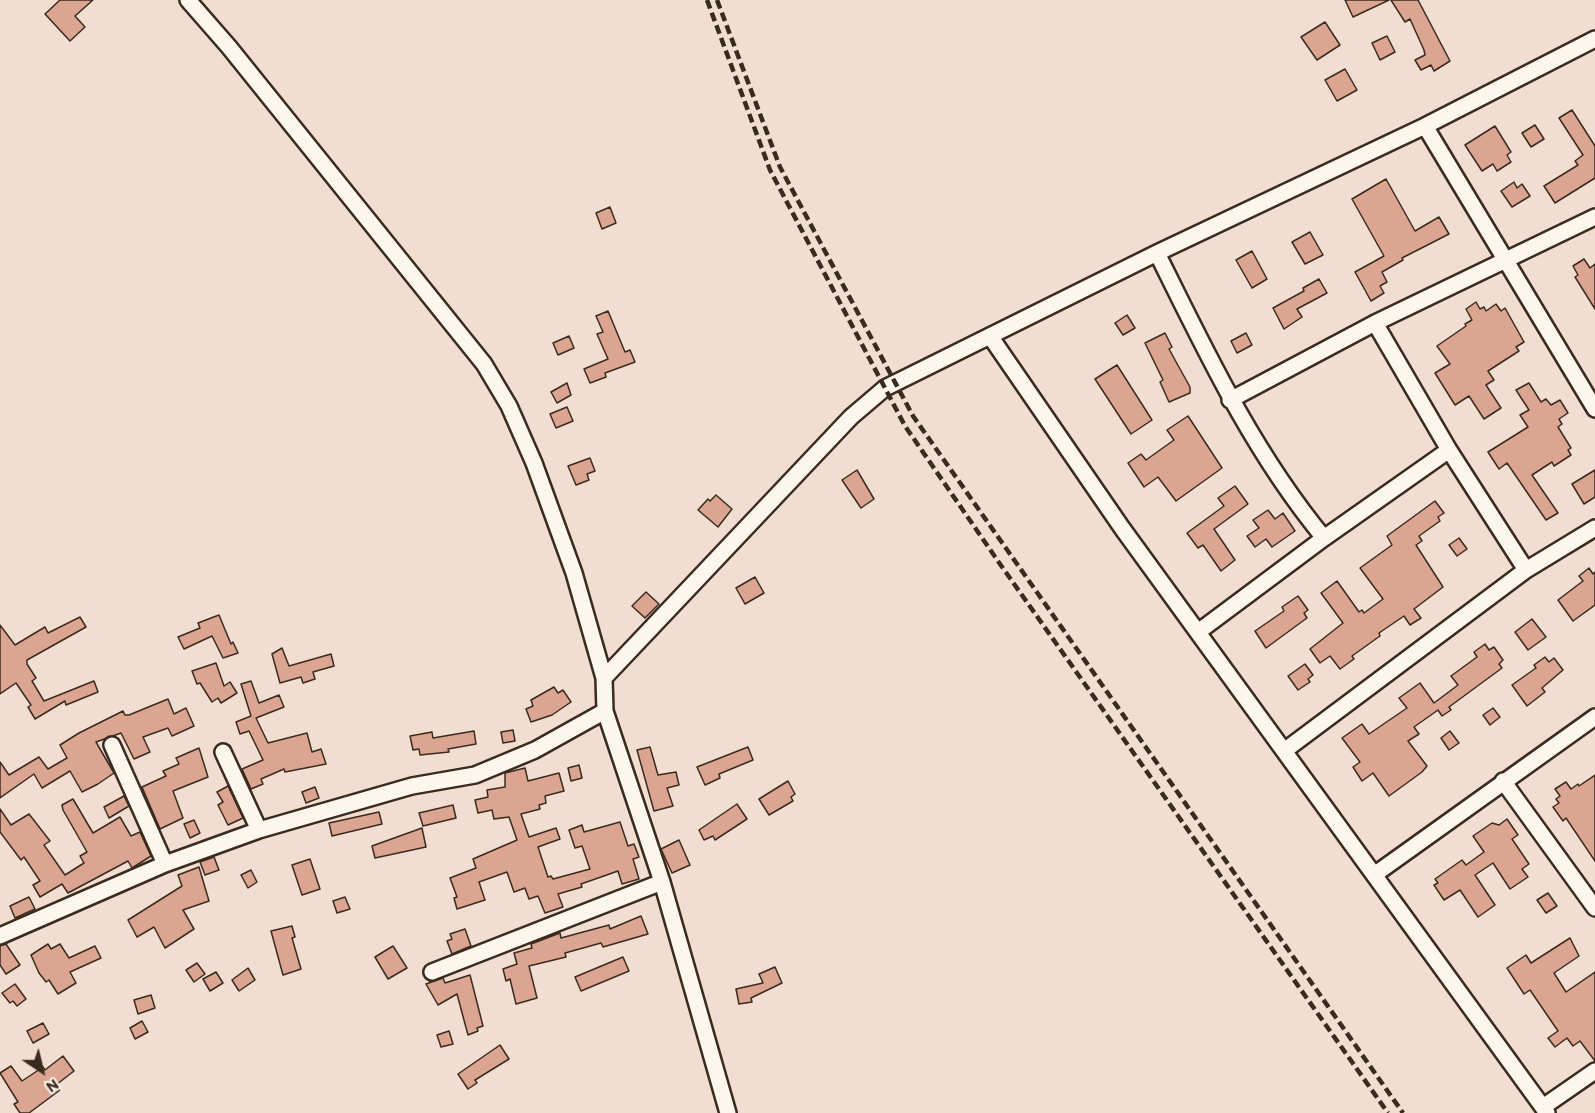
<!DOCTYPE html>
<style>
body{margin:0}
#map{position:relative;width:1595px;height:1113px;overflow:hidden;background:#f1ded1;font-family:Itim,sans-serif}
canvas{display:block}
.north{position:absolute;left:12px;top:1041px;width:60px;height:60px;-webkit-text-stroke:4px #fbf7ec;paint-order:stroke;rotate:145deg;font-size:16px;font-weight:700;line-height:24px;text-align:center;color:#3b2a1e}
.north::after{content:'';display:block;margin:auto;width:21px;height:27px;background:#3b2a1e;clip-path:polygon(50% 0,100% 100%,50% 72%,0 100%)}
</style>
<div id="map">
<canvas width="1595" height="1113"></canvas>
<div class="north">N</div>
</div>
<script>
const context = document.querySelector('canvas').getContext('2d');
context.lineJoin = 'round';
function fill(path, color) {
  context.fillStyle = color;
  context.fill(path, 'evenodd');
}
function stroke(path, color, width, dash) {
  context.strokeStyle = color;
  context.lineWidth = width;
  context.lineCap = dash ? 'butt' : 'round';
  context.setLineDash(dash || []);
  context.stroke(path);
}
const building = new Path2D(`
 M60,0H93L75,16L85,27L70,41L45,14Z
 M1345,0H1389L1353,17Z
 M1391,0H1418L1450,61L1434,71L1431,65L1421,70L1415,60L1425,55L1424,50L1410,19L1405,22Z
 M1325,22L1340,45L1317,60L1301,37Z
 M1387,36L1395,52L1380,60L1372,43Z
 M1345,69L1357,90L1337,101L1325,80Z
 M1572,110L1595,146V178L1555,203L1544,186L1578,165L1575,161L1583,155L1559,118Z
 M1535,125L1544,139L1531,147L1522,133Z
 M1495,126L1511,152L1507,155L1511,162L1497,171L1493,164L1482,171L1465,145Z
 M1386,179L1415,231L1439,217L1449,234L1402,258L1403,260L1382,272L1387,282L1380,286L1384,293L1371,301L1355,272L1384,256L1352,199Z
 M1514,182L1517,188L1522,184L1530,196L1512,207L1501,191Z
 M610,207L616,223L602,229L596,213Z
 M1310,232L1323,255L1305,264L1292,242Z
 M1252,251L1267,279L1252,288L1236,260Z
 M1584,259L1590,268L1595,264V309L1575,277L1578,275L1573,266Z
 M1319,279L1327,293L1297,309L1302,317L1284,329L1273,308L1304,291L1303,288Z
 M1476,302L1480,309L1484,307L1486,311L1496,304L1501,311L1505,308L1524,342L1516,347L1519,351L1488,371L1494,380L1486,385L1501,408L1484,419L1469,396L1455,405L1435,373L1450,364L1437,346L1466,326L1465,324L1472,320L1466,309Z
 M608,311L625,352L630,350L635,362L605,373L606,377L590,383L584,369L608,359L597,334L603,332L596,316Z
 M1127,315L1135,328L1123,335L1115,323Z
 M1165,333L1172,347L1169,349L1190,387V393L1169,402L1160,382L1163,380L1145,343Z
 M1246,333L1252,345L1237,353L1231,341Z
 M569,336L574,348L558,355L553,343Z
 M1117,365L1152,420L1131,434L1095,379Z
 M567,383L571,395L557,403L551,392Z
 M1529,383L1541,402L1546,399L1551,405L1560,400L1568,413L1559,419L1562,424L1558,427L1571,448L1568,450L1571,455L1554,466L1552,462L1532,475L1558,513L1546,520L1507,463L1499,469L1488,452L1528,427L1520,415L1529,410L1516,390Z
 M567,407L573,421L556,428L550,414Z
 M1188,416L1222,468L1176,501L1158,477L1144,487L1128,463L1141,454L1146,460L1174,440L1167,430Z
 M590,458L595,471L587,474L589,480L576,485L568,466Z
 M857,470L874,499L861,508L842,480Z
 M1595,470V497L1584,504L1572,484Z
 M1235,486L1248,504L1214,529L1235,560L1221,571L1203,545L1198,548L1187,533L1224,506L1218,498Z
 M716,495L732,509L718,527L698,510L708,499L710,501Z
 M1435,501L1444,513L1438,517L1440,521L1419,536L1422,541L1416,545L1443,587L1414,609L1421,618L1410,625L1404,616L1379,633L1380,636L1352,656L1354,659L1340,669L1330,656L1320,663L1310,649L1343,623L1321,593L1337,581L1359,612L1362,610L1364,613L1383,599L1360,568L1392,545L1387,536Z
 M1268,510L1275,519L1283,513L1295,531L1272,547L1266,539L1255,547L1247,536L1259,528L1253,520Z
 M1459,538L1467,549L1457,556L1449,545Z
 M1589,568L1593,574L1595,572V605L1573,621L1558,600L1583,581L1579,576Z
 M755,577L764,593L745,604L736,588Z
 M646,592L659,604L645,618L632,606Z
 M1298,596L1308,610L1304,613L1307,618L1266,648L1255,631L1284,611L1282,607Z
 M219,615L231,644L233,642L238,653L223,658L212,636L184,649L178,637L200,628L198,623Z
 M80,617L86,627L27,660V664L36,678L32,681L44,701L94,681L98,692L66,705L65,701L35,719L28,707L31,705L16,683L0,694V625L15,645L45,627L48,633Z
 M1532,619L1546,637L1528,650L1515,632Z
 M1485,644L1489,650L1494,647L1503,660L1499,664L1502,668L1449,707L1451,710L1442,716L1438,710L1414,727L1419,734L1408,741L1427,766L1422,772L1389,796L1373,773L1362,781L1353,767L1360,762L1342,738L1362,724L1369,734L1407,708L1399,698L1420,683L1434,703L1458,685L1451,676L1477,657L1474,652Z
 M282,648L289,666L331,654L334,666L313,672L315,679L303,683L301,677L280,683L272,654Z
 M1545,657L1549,662L1554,658L1563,670L1542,688L1545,692L1527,706L1512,685L1536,668L1534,665Z
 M216,663L224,686L230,682L237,693L221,703L218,698L212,702L200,683L197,684L192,671Z
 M1305,664L1313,675L1308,679L1310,682L1298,690L1288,676Z
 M251,681L259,703L279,695L284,707L256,718L268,743L307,733L312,752L321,749L326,764L285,772L284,769L261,779L263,784L251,789L242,769L263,760L249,731L240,734L236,722L251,716L241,684Z
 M554,687L558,693L563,690L571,702L552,715L531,722L526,709L533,706L531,700Z
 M168,699L174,714L186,708L194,726L172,736L168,728L143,737L150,752L134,759L121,733L96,742L114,773L98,784L82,792L70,771L42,788L34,774L0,798V762L9,775L39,757L48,769L67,758L60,745L79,733L123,711L125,715H129Z
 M1493,708L1500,717L1490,725L1483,715Z
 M513,730L515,741L503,743L501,732Z
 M474,731L476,744L448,749L449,752L420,755L419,749L413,750L410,736L432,732L433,738Z
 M1450,731L1459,743L1449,750L1441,738Z
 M650,747L658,775L676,772L679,785L667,788L673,806L654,811L637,750Z
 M748,747L753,760L719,774L720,778L705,785L697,767Z
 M199,748L208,777L173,791L183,818L160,829L142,787L166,776L163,771L179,764L176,758Z
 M579,765L582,778L571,781L568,768Z
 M525,768L528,781L559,773L564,791L545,796L546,803L539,805L540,809L521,814L529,837L556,828L560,839L538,847L548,877L551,876L553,879L590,869L582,846L575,848L569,830L582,825L584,832L620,822L628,846L634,844L639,857L633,859L639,879L622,884L618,871L581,884L582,887L558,894L563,907L545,913L538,896L529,899L525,888L514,892L507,872L479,882L485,900L457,909L454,898L457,897L450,878L476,868L473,859L517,840L509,817L494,819L492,810L478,813L475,800L488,797L487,790L505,787V773Z
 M1595,775V861L1566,818L1563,821L1553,807L1559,803L1556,799L1560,796L1555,789L1566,782L1571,789L1578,784L1579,786Z
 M788,781L795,794L791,797L793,801L769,815L759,799Z
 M228,786L243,818L228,825L218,805L223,802L217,792Z
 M315,787L319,798L306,803L302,792Z
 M124,796L129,806L109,818L104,807Z
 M73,799L93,833L120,817L131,836L140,832L151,856L132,868L128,861L68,893L62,884L40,897L33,885L40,881L24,857L21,860L0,832V809L11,825L29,814L50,841L44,845L65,875L84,863L80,856L87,852L63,810L62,805Z
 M737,804L747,819L715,840L713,836L704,840L699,830Z
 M453,805L456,818L423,826L419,813Z
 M379,812L382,824L332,836L329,823Z
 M1507,819L1518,835L1512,839L1529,864L1522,869L1528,877L1510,889L1493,863L1475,875L1495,905L1478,917L1460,890L1444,900L1434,885L1438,883L1435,879L1462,860L1466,865L1484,852L1473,836L1492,823L1499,825Z
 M194,820L200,833L190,838L184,824Z
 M422,828L426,847L375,858L372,846Z
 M679,840L690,865L672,873L661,849Z
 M214,857L219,870L205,875L200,862Z
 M310,859L320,889L302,895L292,865Z
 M199,867L209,901L183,910L194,929L165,948L154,927L137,937L128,920L182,886L178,875Z
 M251,870L257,882L248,888L241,875Z
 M1548,893L1557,906L1546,913L1537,900Z
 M29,897L35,909L15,918L10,906Z
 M345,897L350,909L337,913L333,901Z
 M641,916L648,934L603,947L601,943L565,953L566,957L529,966L537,998L516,1004L510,979L506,981L503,969L517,964L514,953L532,948L531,944L552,936L560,933L561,938L609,925L610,929Z
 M292,926L295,937L292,938L301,969L283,975L271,931Z
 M465,929L471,946L452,954L447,941L452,939L450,934Z
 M1570,938L1579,956L1554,973L1566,992L1595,972V1061L1580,1041L1573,1046L1567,1038L1555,1047L1548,1038L1558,1031L1530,990L1524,994L1507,968L1526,955L1531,963Z
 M6,944L20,965L6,974L0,965V946Z
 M48,944L51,949L60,944L69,958L95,946L101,958L70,972L76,983L58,994L49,980L46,982L39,973L31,955Z
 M393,946L407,968L388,979L375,957Z
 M623,957L629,971L581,991L575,977Z
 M197,963L205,974L194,982L186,970Z
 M775,967L782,983L751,998L752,1002L739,1004L736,989L763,983L759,974Z
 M248,968L255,980L239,991L232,980Z
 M216,972L223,983L210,991L203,979Z
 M470,975L483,1026L477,1028L478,1031L468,1035L457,994L438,1005L426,984L443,978L445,983Z
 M15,984L26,999L17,1006L13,1001L10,1003L2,993Z
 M151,995L155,1008L138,1014L134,1000Z
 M142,1021L148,1032L135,1039L130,1028Z
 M43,1023L49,1034L33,1043L27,1031Z
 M449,1031L453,1044L441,1047L437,1035Z
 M500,1045L509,1059L475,1080L477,1083L468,1089L458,1074Z
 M63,1056L74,1071L56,1085L60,1090L29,1113H20L14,1104L18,1102L0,1073L11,1066L22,1081L43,1067L45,1070Z`);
fill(building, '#dba592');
stroke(building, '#3b2a1e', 1.5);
const minor = new Path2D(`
 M188,0L229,47L484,364L509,406L534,463L574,573L604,678L605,711L662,882L728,1113
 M1425,126L1595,409
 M1157,253C1206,352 1253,452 1324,538
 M1375,323L1449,450L1526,570
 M990,336L1122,528L1547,1113
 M1230,400L1375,323L1595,217
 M1198,632L1324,538L1449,450
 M604,678L851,417L885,388L1157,253L1425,126L1595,39
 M112,745L165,864
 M1284,751L1526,570L1595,528
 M223,752L259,830
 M1503,781L1595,908
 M1374,875L1595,717
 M0,936L165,864L259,830L412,786L475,775L535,750L605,711
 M432,972L662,882
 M1543,1107L1595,1071`);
stroke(minor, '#3b2a1e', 20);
stroke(minor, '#fbf7ec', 15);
stroke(new Path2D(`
 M707,0L770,170L905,426L1000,564L1388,1113
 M717,0L780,167L913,416L1403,1113`), '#3b2a1e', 4.5, [9, 4.5]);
</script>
